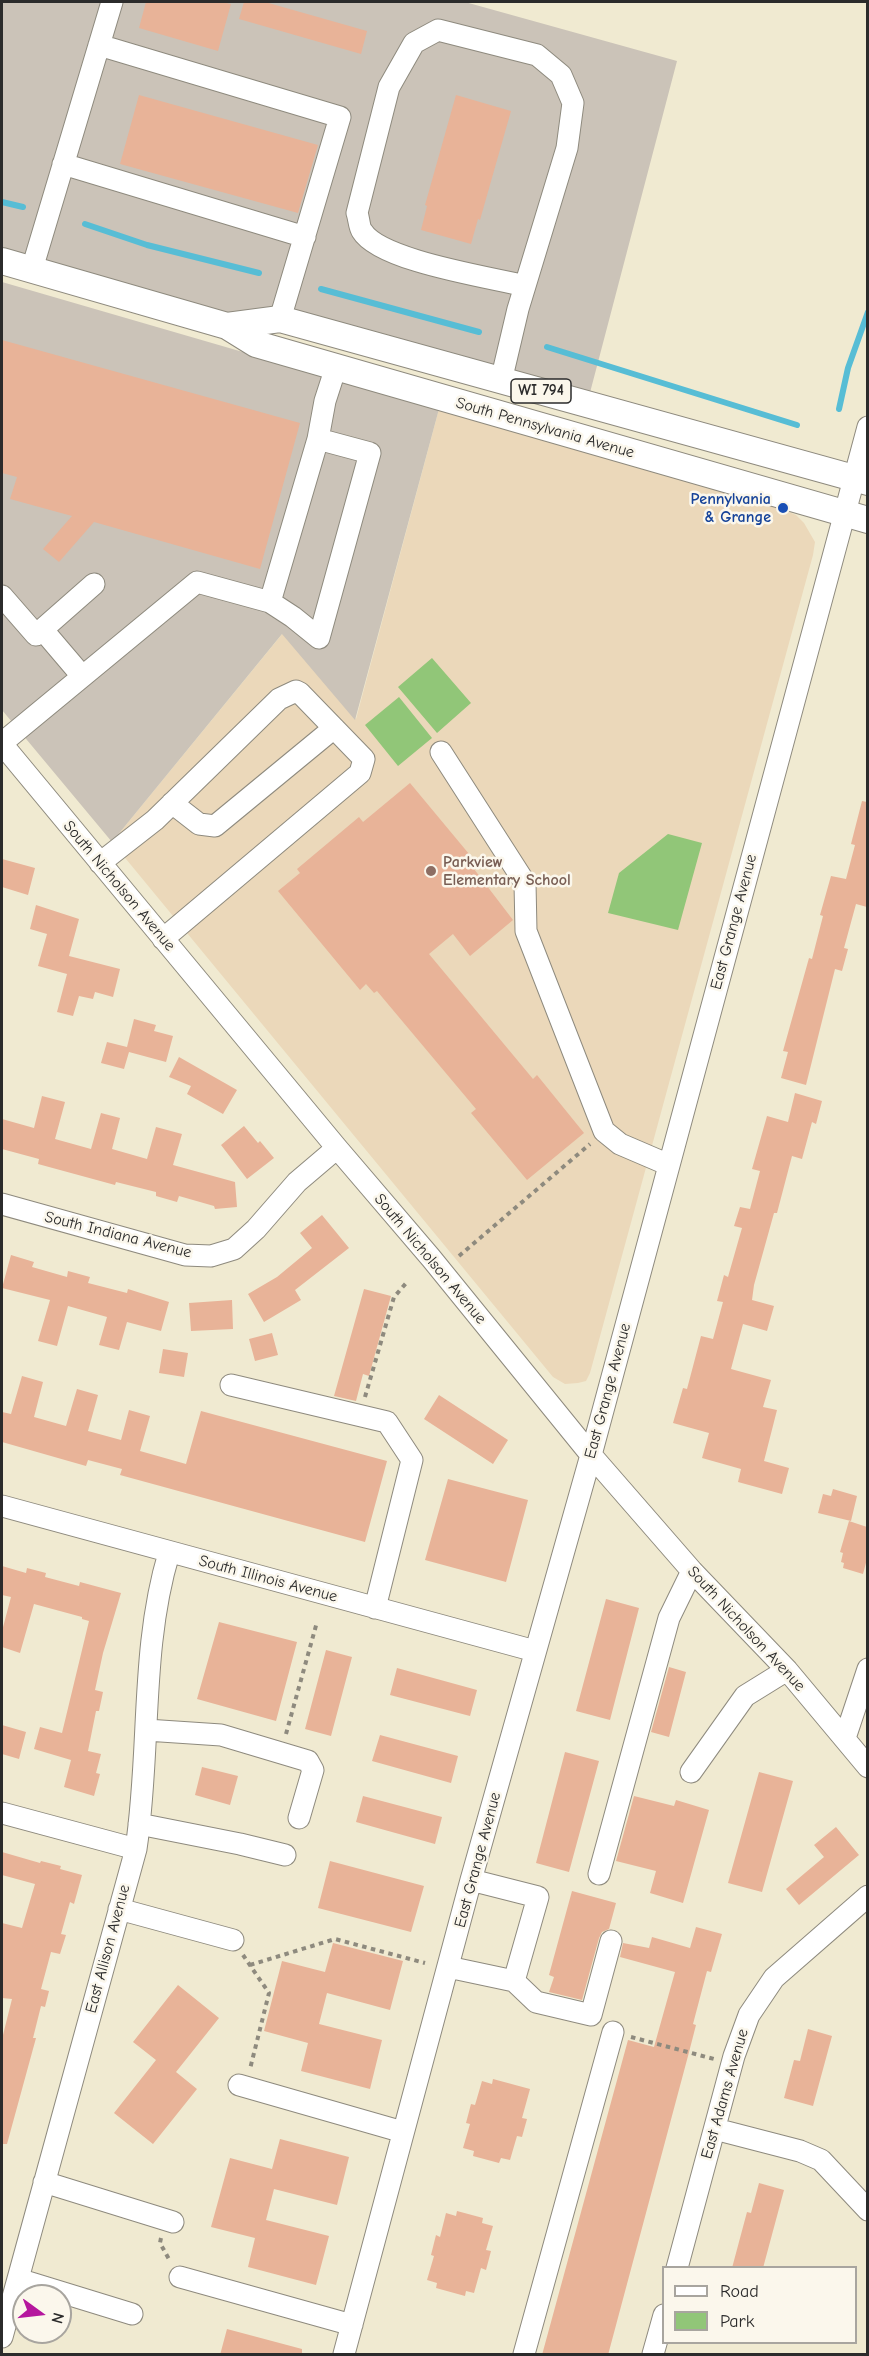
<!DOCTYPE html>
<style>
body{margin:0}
#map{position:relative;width:869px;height:2356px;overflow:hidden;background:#f0ead1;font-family:"Comic Neue",sans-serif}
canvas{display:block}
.frame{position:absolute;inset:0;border:3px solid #2b2b2b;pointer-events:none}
.legend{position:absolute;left:662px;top:2266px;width:195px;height:78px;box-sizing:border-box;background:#fbf7ec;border:2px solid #a8a59f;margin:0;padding:8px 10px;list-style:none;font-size:18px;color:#2b2b2b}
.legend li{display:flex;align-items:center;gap:12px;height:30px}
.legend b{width:30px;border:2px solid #a8a59f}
.north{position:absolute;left:12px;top:2284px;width:60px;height:60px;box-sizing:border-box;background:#fbf7ec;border:2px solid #a8a59f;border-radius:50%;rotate:105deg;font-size:16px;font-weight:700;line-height:24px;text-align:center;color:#2b2b2b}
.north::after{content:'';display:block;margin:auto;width:21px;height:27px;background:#b5179e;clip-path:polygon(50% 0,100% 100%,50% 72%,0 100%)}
</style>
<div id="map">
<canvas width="869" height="2356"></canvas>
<div class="frame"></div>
<ul class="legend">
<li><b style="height:8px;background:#fff"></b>Road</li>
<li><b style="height:16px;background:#91c678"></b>Park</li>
</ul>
<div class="north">N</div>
</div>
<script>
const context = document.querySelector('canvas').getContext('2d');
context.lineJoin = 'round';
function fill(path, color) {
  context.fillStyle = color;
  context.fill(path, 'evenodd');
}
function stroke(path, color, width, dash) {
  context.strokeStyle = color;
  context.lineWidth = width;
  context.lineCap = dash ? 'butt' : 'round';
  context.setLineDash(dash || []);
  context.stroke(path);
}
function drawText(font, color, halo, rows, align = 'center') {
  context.font = font + ' "Comic Neue",sans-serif';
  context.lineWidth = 5;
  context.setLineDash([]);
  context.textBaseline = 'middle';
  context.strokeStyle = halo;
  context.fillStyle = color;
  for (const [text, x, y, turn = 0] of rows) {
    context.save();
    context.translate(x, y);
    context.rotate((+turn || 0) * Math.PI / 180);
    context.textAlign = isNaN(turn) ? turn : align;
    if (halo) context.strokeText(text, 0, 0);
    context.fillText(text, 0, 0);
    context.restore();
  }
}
fill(new Path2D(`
 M439,409L773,505L796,515L804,523L815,542L813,555L590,1373L586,1381L578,1383L565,1384L553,1377L112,842L283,633L356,719Z`), '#ebd8ba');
fill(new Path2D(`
 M2,2H465L677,61L587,404L277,328L227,326L2,263Z
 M2,282L439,409L355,720L282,634L112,842L2,710Z`), '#cbc3b8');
fill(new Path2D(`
 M432,658L471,703L437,733L398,687Z
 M399,697L432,738L398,766L365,725Z
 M668,834L702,843L678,930L608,913L619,873Z`), '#91c678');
stroke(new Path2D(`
 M2,202L23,207
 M85,224L147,245L259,273
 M321,289L479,332
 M547,347L797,425
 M839,409L848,368L868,312`), '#57bdd5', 6);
fill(new Path2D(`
 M146,2H222L231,4L218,51L139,28Z
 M244,2H265L367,31L361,54L239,19Z
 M139,95L318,145L298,213L120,164Z
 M456,95L511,111L480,220L478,219L471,244L421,230L427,206L425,205Z
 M2,340L300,423L260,569L94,522L59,562L43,549L72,516L10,499L17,477L2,473Z
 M410,783L479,866L474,869L513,920L470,956L453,934L429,954L533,1079L537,1075L584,1133L527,1180L471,1113L476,1109L377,991L374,993L366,984L360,990L278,891L300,873L297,869L359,817L363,822Z
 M862,801L867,802V907L856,904L844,948L848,949L842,971L835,969L806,1085L781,1078L788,1052L783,1051L809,958L812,959L823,916L820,915L831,876L846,879L855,845L851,844Z
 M2,859L35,868L28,895L2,887Z
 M36,905L79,919L69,956L120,969L113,997L95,992L93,999L79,996L73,1016L57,1012L67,974L38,966L47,934L30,929Z
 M134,1019L156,1025L154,1031L173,1036L166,1062L129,1052L124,1069L101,1063L107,1042L127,1047Z
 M179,1057L237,1090L223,1114L187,1094L191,1086L169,1077Z
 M795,1093L822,1101L816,1124L812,1122L802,1159L792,1156L777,1213H774L754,1285L752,1300L774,1306L767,1331L743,1324L731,1369L771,1380L763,1407L777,1410L764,1461L789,1468L782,1494L738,1482L741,1469L702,1458L709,1433L673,1423L683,1388L687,1389L701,1336L713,1339L723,1302L717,1301L724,1275L728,1277L742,1228L734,1226L740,1207L750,1209L760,1171L752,1169L767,1116L788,1122Z
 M42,1096L65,1102L55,1139L91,1149L101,1113L120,1118L112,1149L147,1159L156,1127L182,1134L173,1165L235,1182L237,1207L215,1209L214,1206L179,1196L177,1202L156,1196V1192L116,1182L115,1185L38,1164L39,1159L2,1149V1119L34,1128Z
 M244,1126L258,1143L260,1141L274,1158L247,1179L221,1145Z
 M322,1215L349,1248L295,1290L301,1300L264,1322L248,1294L277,1277L312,1248L300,1233Z
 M11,1255L34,1262L32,1267L67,1277L68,1271L90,1277L88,1283L127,1293L128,1289L169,1302L161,1331L127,1322L119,1350L99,1345L107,1317L68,1306L57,1346L38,1341L50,1300L2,1288Z
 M364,1289L391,1296L369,1376L363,1374L356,1401L334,1396Z
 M232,1300L233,1329L191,1331L189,1303Z
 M272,1333L278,1355L255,1361L249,1339Z
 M163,1349L188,1353L184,1377L159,1373Z
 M22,1376L43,1382L34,1417L66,1426L77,1389L98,1395L88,1431L121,1440L129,1410L150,1416L140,1451L186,1464L201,1411L387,1461L365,1542L120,1475L122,1469L88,1460L86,1466L2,1442V1412L11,1414Z
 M439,1395L508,1440L493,1464L424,1419Z
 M448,1479L528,1500L506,1582L425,1560Z
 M833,1489L857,1496L851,1521L818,1513L823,1494L831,1496Z
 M849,1521L867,1527V1559L863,1574L843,1568L844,1563L841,1562L843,1553L840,1552Z
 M2,1566L26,1573L27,1568L46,1573L45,1577L79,1586L80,1582L121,1593L103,1653L95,1690L103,1692L99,1711H96L88,1751L101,1754L96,1773L100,1774L94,1796L64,1787L71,1760L34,1749L40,1727L62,1733L89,1621L82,1619V1617L34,1604L20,1653L2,1647V1631L11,1597L2,1595Z
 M606,1599L639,1608L610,1720L576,1711Z
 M219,1622L297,1642L276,1721L197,1699Z
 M326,1650L352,1657L331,1736L305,1729Z
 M669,1667L686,1672L669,1737L651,1732Z
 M397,1668L477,1690L470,1716L390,1695Z
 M2,1725L26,1732L19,1759L2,1754Z
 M380,1735L458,1756L451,1783L372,1761Z
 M565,1752L599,1761L569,1872L536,1863Z
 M202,1767L238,1776L230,1805L195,1795Z
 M759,1772L793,1781L762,1892L728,1883Z
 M363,1796L442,1817L435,1844L356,1822Z
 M634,1796L674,1806L676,1800L709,1810L683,1903L650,1893L656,1871L616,1861Z
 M836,1827L859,1855L799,1905L786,1889L824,1857L814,1845Z
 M2,1852L40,1863L41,1861L61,1866L60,1869L82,1875L74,1904L70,1902L61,1934L66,1935L60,1954L51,1952L41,1989L49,1991L45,2007L41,2006L33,2038H36L7,2144H2V2039L12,1999L2,1998V1923L22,1928L35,1884L2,1875Z
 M330,1861L424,1886L411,1932L318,1908Z
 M572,1891L616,1903L609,1929L602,1932L599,1938L582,2000L549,1992L554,1977L549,1975Z
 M696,1927L722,1934L711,1972L707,1971L693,2024L696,2025L688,2056L608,2355H542L628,2040L654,2047L675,1972L620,1957L623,1943L649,1948L652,1937L690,1948Z
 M333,1943L403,1961L390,2010L327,1993L319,2024L382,2040L370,2089L301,2071L308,2043L264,2031L282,1961L325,1972Z
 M178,1985L219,2018L176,2072L197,2089L153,2144L114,2113L156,2060L133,2042Z
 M808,2029L832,2036L813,2106L784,2098L794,2060L800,2061Z
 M493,2079L530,2089L522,2118L527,2119L522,2137L517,2136L510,2160L501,2158L499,2163L473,2156L474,2151L463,2148L470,2124L466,2123L471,2104L475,2105L482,2081L492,2084Z
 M280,2139L349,2157L337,2205L274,2189L266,2220L329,2236L316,2285L248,2267L255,2238L211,2227L230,2158L272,2169Z
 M759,2183L784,2190L763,2268H732L747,2212L751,2213Z
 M457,2211L483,2218L482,2223L493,2226L486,2250L491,2251L486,2270L481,2268L474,2293L466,2291L465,2296L436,2288L437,2283L427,2280L434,2256L431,2255L436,2235L440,2237L446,2213L456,2216Z
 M227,2329L302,2349V2355H220Z`), '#e8b398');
const minor = new Path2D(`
 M99,45L340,117L280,319
 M63,164L305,237
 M32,269L112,2
 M501,381L518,309L567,148L573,103L561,75L537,55L438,30L414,43L389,87L357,213C359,218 359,227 362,231C380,261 489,277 525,286
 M318,439L325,401L336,367
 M2,596L36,635L94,584
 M42,629L82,676
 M2,743L197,582L270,602L293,617L319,638L370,453L318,439L270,602
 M2,744L337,1148L431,1258L591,1455L692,1571L787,1670L868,1767
 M441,752L525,883L526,931L604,1131L620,1144L669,1165
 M172,803L199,824L215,826L334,728
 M100,863L155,820L279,699L296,691L300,693L364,759L360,773L163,939
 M2,1204L185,1255L211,1256L234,1249L256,1229L297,1182L337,1148
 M231,1385L387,1422L412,1460L375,1608
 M2,1506L535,1651
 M146,1730L221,1735L308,1761L313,1770L299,1818
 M845,1738L868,1669
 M691,1772L745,1696L787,1670
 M2,1813L136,1849
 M139,1824L240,1844L285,1855
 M599,1874L669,1618L692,1571
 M119,1909L233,1940
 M448,1967L514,1981L538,1897L471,1880
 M514,1981L536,2002L591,2015L611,1941
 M239,2085L403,2132
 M715,2129L800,2151L821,2160L868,2210
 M44,2182L173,2222
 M677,2268L734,2056L749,2015L774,1978L868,1896
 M180,2277L352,2325
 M18,2279L132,2314
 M2,2337L136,1849C151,1750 140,1649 169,1553
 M344,2354L471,1880L591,1455L868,427
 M524,2354L613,2032
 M653,2354L664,2315`);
const major = new Path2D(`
 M2,261L227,326L256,344L868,520
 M227,326L280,319L868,482`);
stroke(minor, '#8e8a7e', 23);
stroke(major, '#8e8a7e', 28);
stroke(new Path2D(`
 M459,1256L590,1144
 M365,1397L394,1297L408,1281
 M286,1734L317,1622
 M243,1955L269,1993L250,2069
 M250,1965L335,1939L425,1963
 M631,2037L714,2059
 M161,2238L160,2243L170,2261`), '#8e8a7e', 4, [4.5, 4.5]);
stroke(minor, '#fff', 21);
stroke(major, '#fff', 26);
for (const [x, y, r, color] of [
 [783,508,6,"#1a4fb4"],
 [431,871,6,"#8d6e63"]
]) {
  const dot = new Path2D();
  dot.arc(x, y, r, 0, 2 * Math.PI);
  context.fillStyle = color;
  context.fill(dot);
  stroke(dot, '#fbf7ec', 2);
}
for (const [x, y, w] of [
 [541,391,60]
]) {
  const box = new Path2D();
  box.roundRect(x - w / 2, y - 12, w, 24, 4.5);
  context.fillStyle = '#fbf7ec';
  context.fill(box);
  stroke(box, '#2b2b2b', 1.5);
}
drawText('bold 15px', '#2b2b2b', null, [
 ["WI 794",541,391]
]);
drawText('16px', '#2b2b2b', '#fbf7ec', [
 ["South Pennsylvania Avenue",545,428,16],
 ["South Nicholson Avenue",119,886,50],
 ["East Grange Avenue",734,922,-75],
 ["South Indiana Avenue",118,1235,14],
 ["South Nicholson Avenue",430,1259,50],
 ["East Grange Avenue",608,1391,-75],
 ["South Illinois Avenue",268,1579,15],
 ["South Nicholson Avenue",746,1629,47],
 ["East Grange Avenue",478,1860,-75],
 ["East Allison Avenue",108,1949,-75],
 ["East Adams Avenue",725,2094,-74]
]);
drawText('bold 16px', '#164399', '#fbf7ec', [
 ["Pennylvania",771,499],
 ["& Grange",771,517]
], 'right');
drawText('bold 16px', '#785e54', '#fbf7ec', [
 ["Parkview",443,862],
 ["Elementary School",443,880]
], 'left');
</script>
